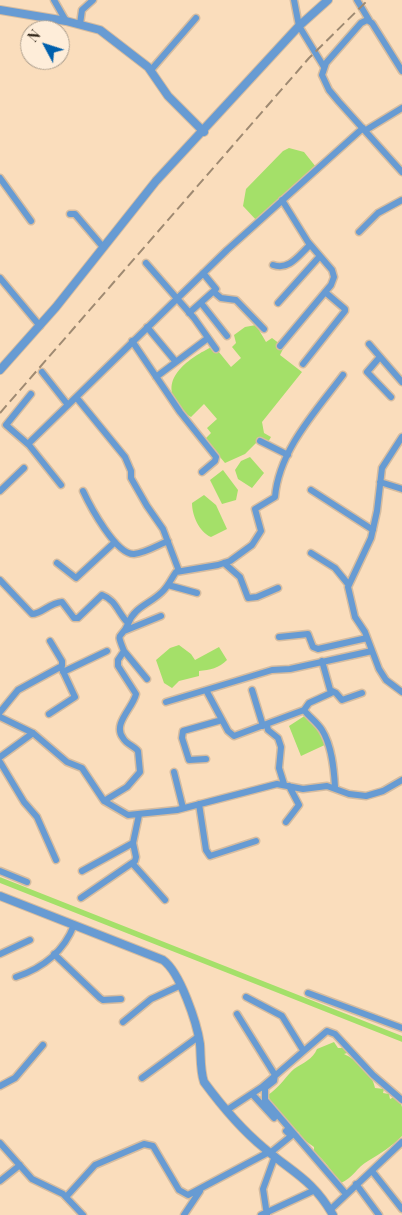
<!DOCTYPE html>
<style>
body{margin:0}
#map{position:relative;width:402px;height:1215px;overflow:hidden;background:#faddbc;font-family:"Playfair Display",serif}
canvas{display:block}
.north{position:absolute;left:20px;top:20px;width:50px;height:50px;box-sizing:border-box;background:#feedd9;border:1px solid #ac9e8d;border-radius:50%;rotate:310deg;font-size:14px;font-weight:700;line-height:20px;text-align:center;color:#32271a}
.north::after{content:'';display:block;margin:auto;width:18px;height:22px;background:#0060ad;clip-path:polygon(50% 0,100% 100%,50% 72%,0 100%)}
</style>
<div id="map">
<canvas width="402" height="1215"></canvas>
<div class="north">N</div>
</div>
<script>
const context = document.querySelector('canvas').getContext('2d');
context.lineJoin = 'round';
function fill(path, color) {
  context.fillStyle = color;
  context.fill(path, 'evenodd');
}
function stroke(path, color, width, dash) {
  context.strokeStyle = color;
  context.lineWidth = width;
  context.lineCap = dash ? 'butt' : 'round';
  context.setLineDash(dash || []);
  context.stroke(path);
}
fill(new Path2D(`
 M289,148L304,152L320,172L293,193L269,217L258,222L243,206L246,189L283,151Z
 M256,325L266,342L272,338L284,347L280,355L302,372L262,422L264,433L271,437L267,444L258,441L245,454L225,463L205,439L211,433L207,428L217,419L204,404L191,417C185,414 182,409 177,403C158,377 194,355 214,346L231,367L241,358L232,347L236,343L234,335L245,327Z
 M250,457L264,473L252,488L238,479L235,470L241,461Z
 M223,470L238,490L236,500L222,504L210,480Z
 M204,495L216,505L227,529L211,537C199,532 192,515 192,503Z
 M179,645L191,654L195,660L219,647L227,660C219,668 210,670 199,671V676L179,681L172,688L164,683L156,660L170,648Z
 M306,715L319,724L329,743L301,756L289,726Z
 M334,1042L338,1048H345L347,1053L344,1054C357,1060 373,1074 375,1088L384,1089L383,1093L389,1094L390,1099L396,1096L399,1098L402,1107V1136C392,1146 380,1154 368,1161C357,1167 353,1178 341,1183C332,1172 325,1160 314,1152V1147L300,1137L299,1132L290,1130C290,1115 271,1108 268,1095C278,1089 288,1074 294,1069C303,1063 313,1059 317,1049Z`), '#a4e069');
stroke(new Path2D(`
 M0,880L402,1039`), '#a4e069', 5.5);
const minor = new Path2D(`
 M54,0L66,21
 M294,0L299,26L324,67
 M357,0L369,20
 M80,24L82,10L93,0
 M151,70L196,18
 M402,71L372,23L367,20L361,23L326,63L322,75L329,90L339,102L402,172
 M366,130L402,108
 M0,178L31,221
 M70,214H75L103,247
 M359,232L378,213L402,200
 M146,263L194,318L216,349
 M273,265C289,271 299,255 310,245
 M0,278L40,326
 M214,292L221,298L236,300L264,329
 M201,303L227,336
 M278,303L320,256
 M189,313L216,289L203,273
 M147,327L176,362
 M132,341L180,412L216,457L215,461L202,472
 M369,344L402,382
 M280,346L331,285L334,277L332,270L308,242L282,200
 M379,358L367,372L391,397
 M303,364L345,311V309L325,292
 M42,372L68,405
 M156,377L208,338
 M76,397L125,457L131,471V478L147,506L163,529L179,571
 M402,437L382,468L377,511L371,538L348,587L355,617L365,632L379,669L386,680L402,692
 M260,441L288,455
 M29,445L6,425L31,394
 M380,482L402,489
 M61,485L29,445L30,442L227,250L363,128
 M311,490L373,530
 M0,491L24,468
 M83,491C90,506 116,555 134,554C145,553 158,545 168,541
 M311,553L335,568L348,584
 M57,563L76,578L115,542
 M224,563L240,577L248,598L257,597L278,588
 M0,580L32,614C42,614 49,603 62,602L74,618H78L102,595C116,600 118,613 128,623
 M168,585L197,593
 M124,631L161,616
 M279,637L308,634L313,647L318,649L367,638
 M124,651L147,679
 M322,661L331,693L309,703L304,710C309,717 317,722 322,730C332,746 334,769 335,787
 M63,672L107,651
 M206,690L272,670L290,669L372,651
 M252,690L263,726
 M332,691L336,693L342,700L362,693
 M166,702L206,690L228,731L234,736L304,710
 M0,712L18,690L62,666V661L50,641
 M49,714L75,697L61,667
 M0,717L33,733L67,762L82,768L104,801L128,815L177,810L277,784L303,789L327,786L349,794L366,796L383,791L402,780
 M267,725L268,730L278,738L281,747L279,768L284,784
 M0,757L33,733
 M206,759L189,760L182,738L183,731L222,720
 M0,762L24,802L37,817L56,860
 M174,772L183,808
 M104,801L127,787L140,772L138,751C134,746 126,744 123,738C112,724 133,708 136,694L118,666V660L124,651C115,629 121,641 128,624C134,607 150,604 162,592C168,587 171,579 176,572L218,565L230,561L252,545L261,531L255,509L275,497C279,450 316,411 343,375
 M199,804L206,850L210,856L256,841
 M286,822L299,805L289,786
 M132,863L165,900
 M0,871L27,882
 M82,871L133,843
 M81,898L135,861L136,857L133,843L139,815
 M0,954L30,940
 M54,954L100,998L103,1000L121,999
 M16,977C43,968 64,951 74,925
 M308,993L402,1028
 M246,997L282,1016L303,1050
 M237,1014L275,1075L274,1081L265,1088V1100L346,1194
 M123,1022L151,999L179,986
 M142,1078L198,1037
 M0,1086L15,1078L43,1045
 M252,1094L274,1118
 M227,1110L262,1087L327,1031L335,1034L373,1075L402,1100
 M0,1143L32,1179L63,1194L83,1215
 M270,1153L291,1136L286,1131
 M372,1171L402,1209
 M0,1181L20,1165
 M356,1184L379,1215
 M66,1197L95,1165L144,1144L153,1146L179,1190L188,1195L269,1152
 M330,1210L402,1142
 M184,1215L200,1191
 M261,1215L315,1190
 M267,1215L263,1189L275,1156`);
const tertiary = new Path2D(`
 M0,10L66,21L100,30L148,67L168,96L204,132
 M0,370L56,307L156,181L299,26L328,0
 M0,896L163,960C180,972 197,1023 200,1044C201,1057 200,1070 204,1082C221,1105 242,1130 264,1148C293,1173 312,1179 333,1215`);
stroke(minor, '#d6bc9f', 9);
stroke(tertiary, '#d6bc9f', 10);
stroke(minor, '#679bd3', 6);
stroke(tertiary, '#679bd3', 8);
stroke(new Path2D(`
 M0,413L309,58L368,0`), '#9f8a72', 2, [10, 5]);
</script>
